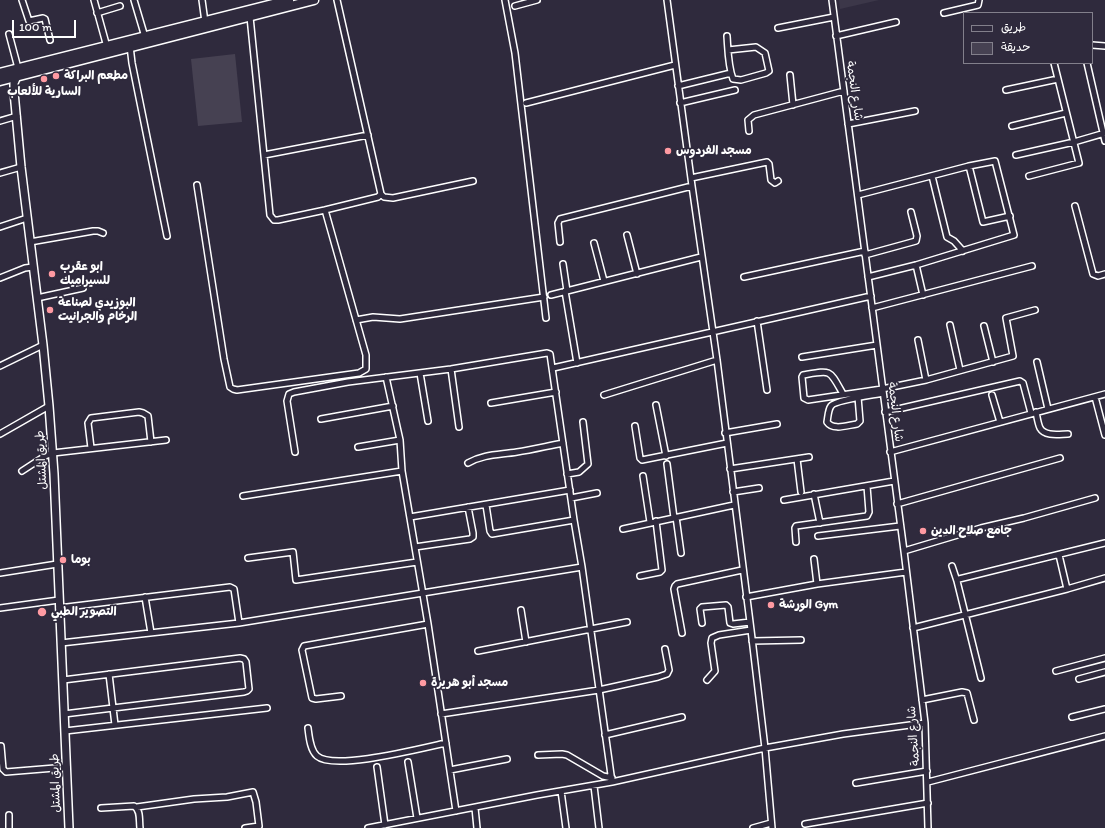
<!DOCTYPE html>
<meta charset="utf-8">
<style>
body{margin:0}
#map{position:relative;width:1105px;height:828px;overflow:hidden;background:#2f2a3d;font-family:Itim,"Playpen Sans Arabic",sans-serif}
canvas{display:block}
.legend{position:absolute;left:963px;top:12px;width:130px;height:52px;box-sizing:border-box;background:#2f2a3d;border:1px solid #827f8b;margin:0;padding:5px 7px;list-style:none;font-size:12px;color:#fff}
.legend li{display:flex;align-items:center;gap:8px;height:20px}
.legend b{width:20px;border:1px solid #827f8b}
.scale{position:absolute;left:12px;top:20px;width:64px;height:18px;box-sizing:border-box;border:2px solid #fff;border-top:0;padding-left:5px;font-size:12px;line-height:14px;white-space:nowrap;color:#fff;-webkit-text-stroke:3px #2f2a3d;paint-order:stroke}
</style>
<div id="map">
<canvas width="1105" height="828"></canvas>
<ul class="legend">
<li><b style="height:5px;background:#2f2a3d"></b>طريق</li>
<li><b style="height:11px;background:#464152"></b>حديقة</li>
</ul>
<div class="scale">100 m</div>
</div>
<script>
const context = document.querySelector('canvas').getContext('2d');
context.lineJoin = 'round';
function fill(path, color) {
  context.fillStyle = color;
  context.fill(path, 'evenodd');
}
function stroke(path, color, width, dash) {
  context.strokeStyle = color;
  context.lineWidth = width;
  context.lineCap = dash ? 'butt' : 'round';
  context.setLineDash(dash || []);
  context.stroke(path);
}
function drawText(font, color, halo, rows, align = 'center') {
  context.font = font + ' Itim,"Playpen Sans Arabic",sans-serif';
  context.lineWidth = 3.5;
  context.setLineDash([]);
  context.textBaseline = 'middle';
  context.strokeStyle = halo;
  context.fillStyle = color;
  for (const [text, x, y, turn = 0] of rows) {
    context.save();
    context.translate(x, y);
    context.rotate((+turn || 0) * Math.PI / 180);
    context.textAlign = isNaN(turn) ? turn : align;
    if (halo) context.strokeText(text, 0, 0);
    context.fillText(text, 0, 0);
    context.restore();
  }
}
fill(new Path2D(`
 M839,0H879L840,9Z`), '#3c3749');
fill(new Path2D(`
 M235,54L242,122L198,126L191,59Z`), '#464152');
const minor = new Path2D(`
 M22,0L29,21L43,18L45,19L50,40
 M94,0L107,47
 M134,0L145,37
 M202,0L205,22
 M505,0L515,53L546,318
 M667,0L692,186L717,360L751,630L765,748L772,828
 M832,0L904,551L925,723L928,828
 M515,6L537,0
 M97,13L120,6
 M944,13L978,5L979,0
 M250,17L270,215L274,220H278L325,210L378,197L381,194L337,0
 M778,28L834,17
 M9,34L18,68
 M727,36C728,50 728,66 733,79L741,80L766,73L769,71L765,53L756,47L728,50
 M836,36L896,22
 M1092,45L1105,46
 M130,46L132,63L167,236
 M1087,63L1105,141
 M790,75L793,105
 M678,86L731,73
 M1006,90L1058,79
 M526,103L675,65
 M680,103L735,90
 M0,121L17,116
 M848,124L915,111
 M1012,126L1066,113
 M749,131L748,120L754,115L844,91
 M264,155L368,135
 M1016,155L1074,142L1105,133
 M969,166L983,222L1010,216
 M0,173L21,167
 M932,176L947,237L954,241L963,251
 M1029,176L1079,163L1054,63
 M691,178L767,162L769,164L771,180L775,183L778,181
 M197,185L224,359L230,387L233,389L237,390L359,373L366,369V355L325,210
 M381,194L384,197L393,198L473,181
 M858,195L969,166L995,161L1014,235L916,265L868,277
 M1075,206L1093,274L1098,276L1105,274
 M0,227L27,218
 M627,235L637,274
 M30,242L93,231H98L103,233
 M560,242L558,223L560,219L692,186
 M594,243L604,281
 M865,255L916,241L917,236L911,212
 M563,264L567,291
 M916,265L923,295
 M744,277L865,251
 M0,278L25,268L33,267
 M565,291L577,363
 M551,295L701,257
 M37,298L83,288
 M872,308L1032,266
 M356,320L373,317L400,319L544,297
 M757,321L767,390
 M950,325L960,370
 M984,326L993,362
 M918,340L926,380
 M802,357L877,345
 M1037,362L1048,409
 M0,366L43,345
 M553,368L871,296
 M451,369L459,427
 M420,373L428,421
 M386,377L400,440L402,471L428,624L456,811
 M843,394C829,369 832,370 803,375L802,377L804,398L808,400L882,389L926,380L1013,356L1006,318L1035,310
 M604,395L717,360
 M992,395L1000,422
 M858,397L860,421L857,424C848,425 833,431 827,422C828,417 828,410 831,406C835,400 874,395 883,393
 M1095,397L1105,435
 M491,403L556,392
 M656,405L666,456
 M885,412L1020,381L1023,383L1031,413
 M1036,412C1037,417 1038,424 1040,428C1045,437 1060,434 1068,434
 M321,419L393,406
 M635,426L640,458L642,460L727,443
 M725,433L777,424
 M0,434L49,406
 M358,447L400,440
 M91,448L88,423L91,418L139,412L143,413L148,416L151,442
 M295,452L287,401L289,394L294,392L348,382L451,369L547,353L550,354L574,520L582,567L612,782
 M890,452L1105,394
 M797,459L801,492
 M468,463C484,454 499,455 517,452C532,450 547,446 563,443
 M667,464L674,518
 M730,469L809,457
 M22,471L45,456L53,453L166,440
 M567,474L579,472L588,464L583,422
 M643,476L650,522
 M733,492L759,488
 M814,494L820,523
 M243,496L402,471
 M571,498L597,493
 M784,500L894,481
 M897,504L1060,458
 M486,505L490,531L492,534L574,520
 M410,517L570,490
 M676,517L681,553
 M623,529L734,505
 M818,536L900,526
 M796,542L795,528L796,526L867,516L869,512L867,486
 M415,547L470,539L473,537V533L468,507
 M904,551L981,528L1024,518L1095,498
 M1059,555L1067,589
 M248,558L293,552L296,580L417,562
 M814,559L817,584
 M952,566L957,581
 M0,573L57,564
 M640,576L660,572L662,570L656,521
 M145,597L151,633
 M746,597L817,584L906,572
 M0,608L59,600
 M59,608L230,587L234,589L239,623
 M521,610L526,642
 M702,623L700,609L702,607L726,605L728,607L730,623L733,624L750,622
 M913,628L1067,589L1105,578
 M682,633L674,589L675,586L677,584L742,570
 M752,641L801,640
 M61,643L239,623L582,567
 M478,651L627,622
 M1056,671L1105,658
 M109,674L115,725
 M981,678L957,581L959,579L1105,543
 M1079,679L1105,672
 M63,680L240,658L244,659L246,662L249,689L247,691L244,692L64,714
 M707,680L715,671L711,643L712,638L719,635L751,630
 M341,696L316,699L312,698L302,650L304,646L428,624
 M922,700L962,692L967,693L974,720
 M441,714L599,690L658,677L667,674L669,670L665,649
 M1072,717L1105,709
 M308,728C309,736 310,750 317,756C334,771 422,748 446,743
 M65,731L267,708
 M605,735L682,717
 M1,746L3,769L6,772L67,767
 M538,755L562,754L567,755L603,776L612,778
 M408,762L417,818
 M377,767L385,825
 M450,770L507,759
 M928,782L1105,736
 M856,783L927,771
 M594,786L599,828
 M561,791L566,828
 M137,807L194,799L227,797L253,792L256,802L259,826L245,828
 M101,808L134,806C141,810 139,821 140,828
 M475,808L477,828
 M9,815V828
 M805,824L928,803
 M368,828L537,795L612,782L765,748L843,734L925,723
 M753,828L771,823`);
const major = new Path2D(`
 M17,76L14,83V92L21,167L43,345L49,406L54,474L69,828`);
const highway = new Path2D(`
 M0,73L289,0
 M0,81L314,0`);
stroke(minor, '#fff', 8);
stroke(major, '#fff', 10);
stroke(highway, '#fff', 11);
stroke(minor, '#2f2a3d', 5);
stroke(major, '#2f2a3d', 7);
stroke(highway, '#2f2a3d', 8);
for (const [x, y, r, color] of [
 [56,76,4,"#ff9aa2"],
 [44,79,4,"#ff9aa2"],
 [668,151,4,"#ff9aa2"],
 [52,274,4,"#ff9aa2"],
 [50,310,4,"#ff9aa2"],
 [923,531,4,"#ff9aa2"],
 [63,560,4,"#ff9aa2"],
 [771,605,4,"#ff9aa2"],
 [42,612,5,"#ff9aa2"],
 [423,683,4,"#ff9aa2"]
]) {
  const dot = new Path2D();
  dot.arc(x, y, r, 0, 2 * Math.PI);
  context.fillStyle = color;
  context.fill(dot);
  stroke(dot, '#2f2a3d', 1.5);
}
drawText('bold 12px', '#fff', '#2f2a3d', [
 ["مطعم البراكة",64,76],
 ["السارية للألعاب",44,92,"center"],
 ["مسجد الفردوس",676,151],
 ["ابو عقرب",60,267],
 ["للسيراميك",60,281],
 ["البوزيدي لصناعة",58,303],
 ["الرخام والجرانيت",58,317],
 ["جامع صلاح الدين",931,531],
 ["بوما",71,560],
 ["الورشة Gym",779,605],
 ["التصوير الطبي",51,612],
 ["مسجد أبو هريرة",431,683]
], 'left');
drawText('12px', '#fff', '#2f2a3d', [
 ["شارع النجمة",854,91,82],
 ["شارع النجمة",895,412,83],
 ["طريق المشتل",42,460,-93],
 ["شارع النجمة",914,736,-94],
 ["طريق المشتل",56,783,-92]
]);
</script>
